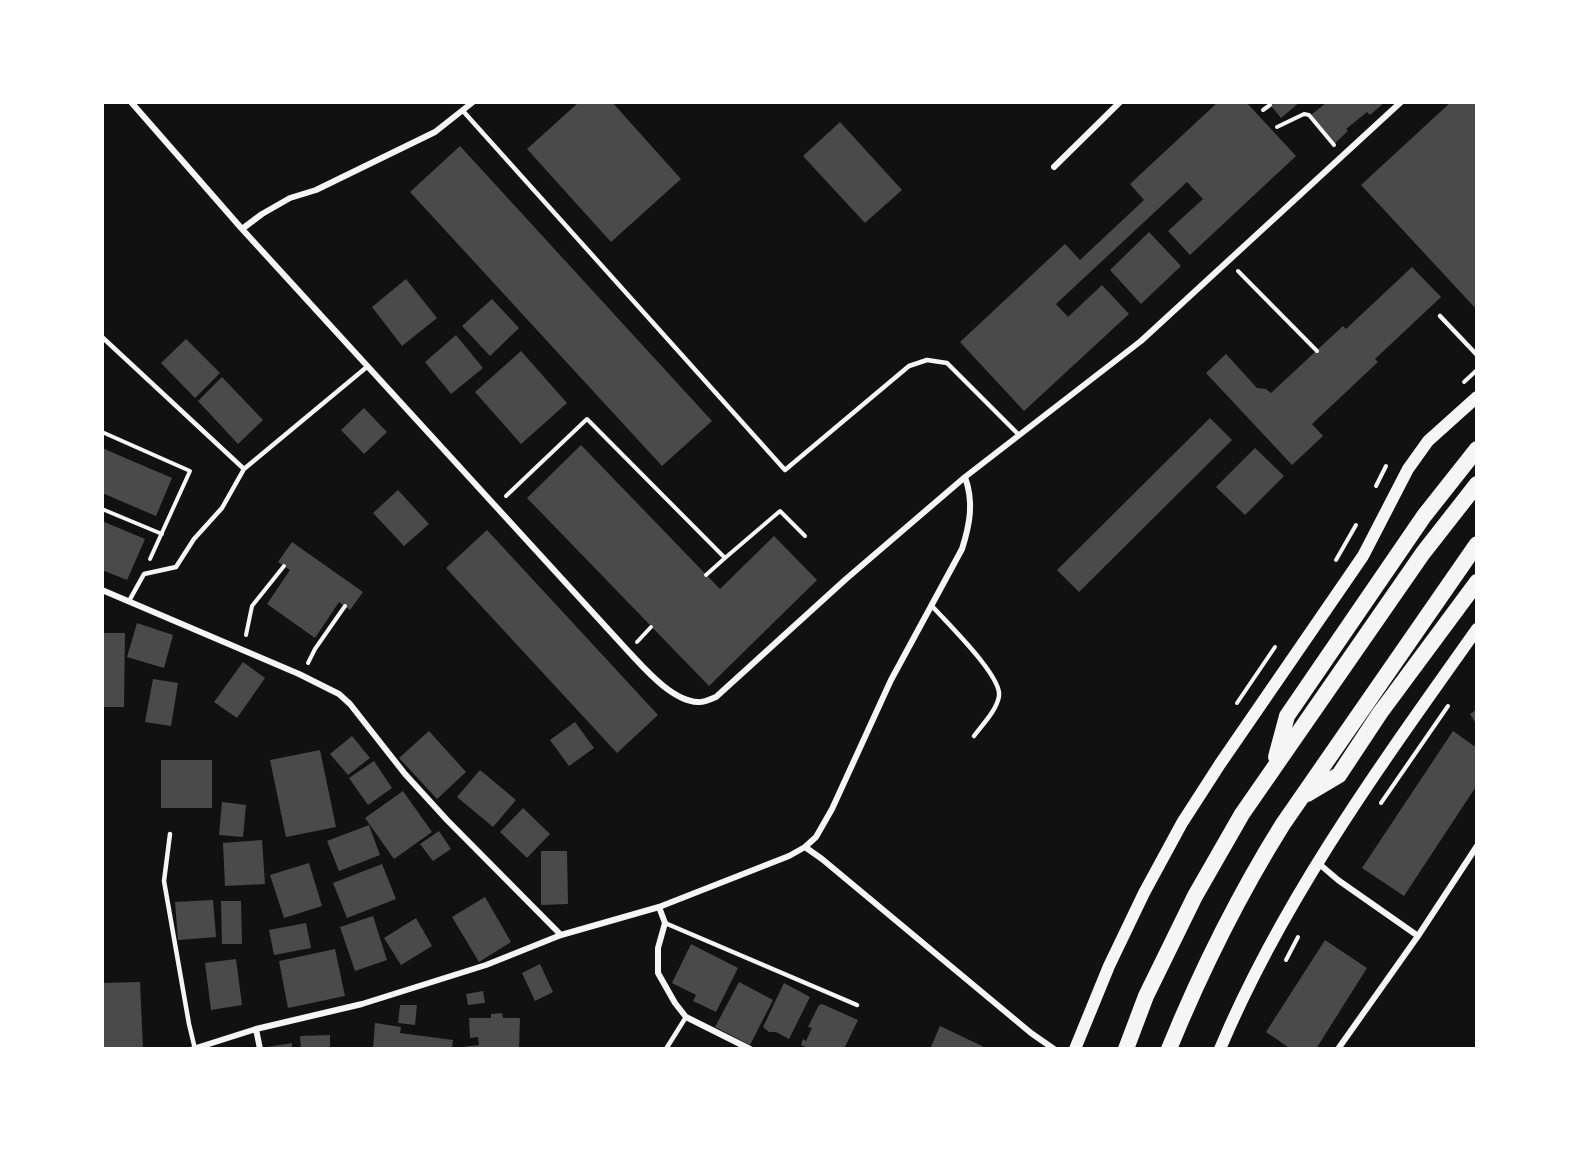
<!DOCTYPE html>
<style>
body{margin:0}
#map{position:relative;width:1579px;height:1151px;overflow:hidden;background:#111;font-family:"Source Serif 4",serif}
canvas{display:block}
.frame{position:absolute;inset:0;border:104px solid #fff;pointer-events:none}
</style>
<div id="map">
<canvas width="1579" height="1151"></canvas>
<div class="frame"></div>
</div>
<script>
const context = document.querySelector('canvas').getContext('2d');
context.lineJoin = 'round';
function fill(path, color) {
  context.fillStyle = color;
  context.fill(path, 'evenodd');
}
function stroke(path, color, width, dash) {
  context.strokeStyle = color;
  context.lineWidth = width;
  context.lineCap = dash ? 'butt' : 'round';
  context.setLineDash(dash || []);
  context.stroke(path);
}
fill(new Path2D(`
 M579,102H612L681,179L611,242L527,149Z
 M1218,102H1246L1296,156L1190,255L1168,231L1203,199L1187,182L1056,304L1068,317L1102,285L1129,314L1024,411L960,342L1065,244L1080,260L1144,200L1130,184Z
 M1268,102H1300L1281,118Z
 M1330,102H1385L1370,115L1367,112L1346,129L1348,131L1334,144L1311,115L1326,103L1327,104Z
 M1451,102H1477V310L1361,185Z
 M840,122L902,190L865,223L803,156Z
 M460,146L712,421L662,466L410,192Z
 M1149,232L1181,266L1141,304L1110,270Z
 M1412,267L1441,297L1375,359L1378,362L1312,424L1323,436L1292,465L1206,373L1226,354L1257,388L1266,389L1271,393L1343,326L1346,329Z
 M406,279L437,318L402,346L372,307Z
 M492,299L519,328L490,356L462,326Z
 M456,335L483,368L451,394L425,362Z
 M186,339L220,373L195,398L161,363Z
 M521,351L567,403L521,444L475,392Z
 M222,377L263,420L238,444L198,401Z
 M364,408L387,432L364,454L341,430Z
 M1210,418L1232,440L1079,592L1057,570Z
 M581,445L720,589L774,536L817,580L709,686L527,498Z
 M102,448L172,478L156,516L102,493Z
 M1255,448L1284,476L1245,515L1216,487Z
 M398,490L429,524L404,546L373,513Z
 M102,521L145,539L127,580L102,570Z
 M487,530L658,715L617,753L446,568Z
 M292,542L363,592L350,610L339,602L315,638L267,604L290,570L278,562Z
 M137,623L173,635L164,668L127,657Z
 M102,633H125L124,707H102Z
 M243,662L265,678L237,718L214,702Z
 M153,679L178,683L171,726L145,722Z
 M1477,704V725L1470,714L1477,709L1474,706Z
 M575,722L594,748L569,766L550,740Z
 M429,731L466,772L437,799L399,758Z
 M1453,731L1477,748V785L1404,896L1362,868Z
 M352,736L370,758L348,775L330,754Z
 M320,750L336,827L286,837L270,760Z
 M161,760H212V808H161Z
 M374,761L392,788L368,805L349,778Z
 M480,770L516,800L493,827L457,797Z
 M403,791L432,832L394,859L365,818Z
 M222,802L246,805L243,837L219,835Z
 M523,808L550,834L527,858L500,832Z
 M369,825L380,855L339,871L327,841Z
 M439,831L451,849L433,861L420,844Z
 M262,840L265,884L225,886L223,843Z
 M541,851H567L568,904L541,905Z
 M309,863L322,906L284,918L270,875Z
 M382,864L396,899L347,918L333,883Z
 M485,897L511,942L479,962L452,917Z
 M213,900L216,937L178,940L175,902Z
 M221,901H241L242,944H222Z
 M373,916L387,960L355,971L340,927Z
 M416,918L432,946L401,965L384,938Z
 M306,923L311,948L274,955L269,930Z
 M1325,940L1367,968L1316,1049H1291L1266,1032Z
 M691,944L738,968L716,1012L693,1001L696,995L672,983Z
 M335,949L345,996L288,1008L279,961Z
 M236,959L242,1005L211,1010L205,963Z
 M540,964L553,992L535,1001L522,973Z
 M140,982L143,1049H102V983Z
 M739,982L773,1000L750,1045L715,1027Z
 M784,983L810,997L789,1039L776,1032H769L763,1027Z
 M483,991L485,1003L468,1005L466,994Z
 M822,1004L858,1020L844,1049H810L801,1045L803,1039L806,1041L812,1028L808,1027L819,1005Z
 M400,1005H417L415,1025L398,1023Z
 M502,1013L503,1018H520L519,1049H462V1047L479,1045L478,1037L470,1038L469,1018H491V1014Z
 M375,1023L401,1027L400,1033L453,1040L452,1049H373Z
 M940,1026L982,1046L985,1049H930Z
 M330,1035V1049H301L300,1036Z
 M292,1043V1049H267V1047Z`), '#4a4a4a');
stroke(new Path2D(`
 M1263,110L1270,105
 M1277,127L1304,114L1309,115L1334,145
 M1238,271L1317,351
 M1464,382L1477,370
 M102,432L190,471L150,559
 M1376,486L1386,466
 M506,496L587,419L725,558L706,575
 M102,509L162,534
 M725,558L780,511L805,536
 M1336,560L1356,525
 M246,635L252,606L284,566
 M637,642L651,627
 M308,663L315,649L345,606
 M1237,703L1275,647
 M1381,803L1448,706
 M1286,960L1298,937`), '#f5f5f5', 4);
stroke(new Path2D(`
 M463,111L785,470L909,366L927,360L947,363L1019,435
 M1440,316L1477,355
 M102,337L244,469
 M129,601L144,574L176,567L194,539L222,508L244,469L368,366
 M932,606C947,623 1002,676 999,696C997,710 982,725 974,736
 M170,834L164,881L189,1024L195,1049
 M665,923L857,1005
 M666,1049L686,1017`), '#f5f5f5', 4.5);
stroke(new Path2D(`
 M131,102L242,229L628,651C645,669 672,701 698,702C704,703 711,699 716,697L846,579L965,477L1141,341L1401,102
 M1054,167L1120,102
 M242,229L262,214L290,198L316,190L435,132L473,102
 M102,590L299,674L339,694L350,704L405,774L447,820L561,935
 M805,847L822,859L1031,1033L1054,1049
 M1317,862L1338,880L1418,936
 M659,907L665,923L658,948V973L675,1003L686,1017L750,1049
 M256,1029L260,1049
 M193,1049L256,1029L362,1004L486,965L561,935L659,907L789,856L805,847L816,837L832,809L891,680L962,549C970,524 974,502 965,477
 M1338,1049L1418,936L1477,846`), '#f5f5f5', 6);
stroke(new Path2D(`
 M1075,1049L1109,966L1144,893L1182,823L1220,764L1363,556L1408,469L1428,441L1477,397
 M1220,1049C1284,897 1382,763 1477,629`), '#f5f5f5', 12);
stroke(new Path2D(`
 M1276,757L1287,716L1424,516L1477,449
 M1307,794L1339,775L1380,713L1477,582
 M1126,1049L1146,996L1195,896L1242,814L1423,553L1477,484
 M1169,1049C1201,971 1238,896 1283,824L1477,544`), '#f5f5f5', 16);
</script>
